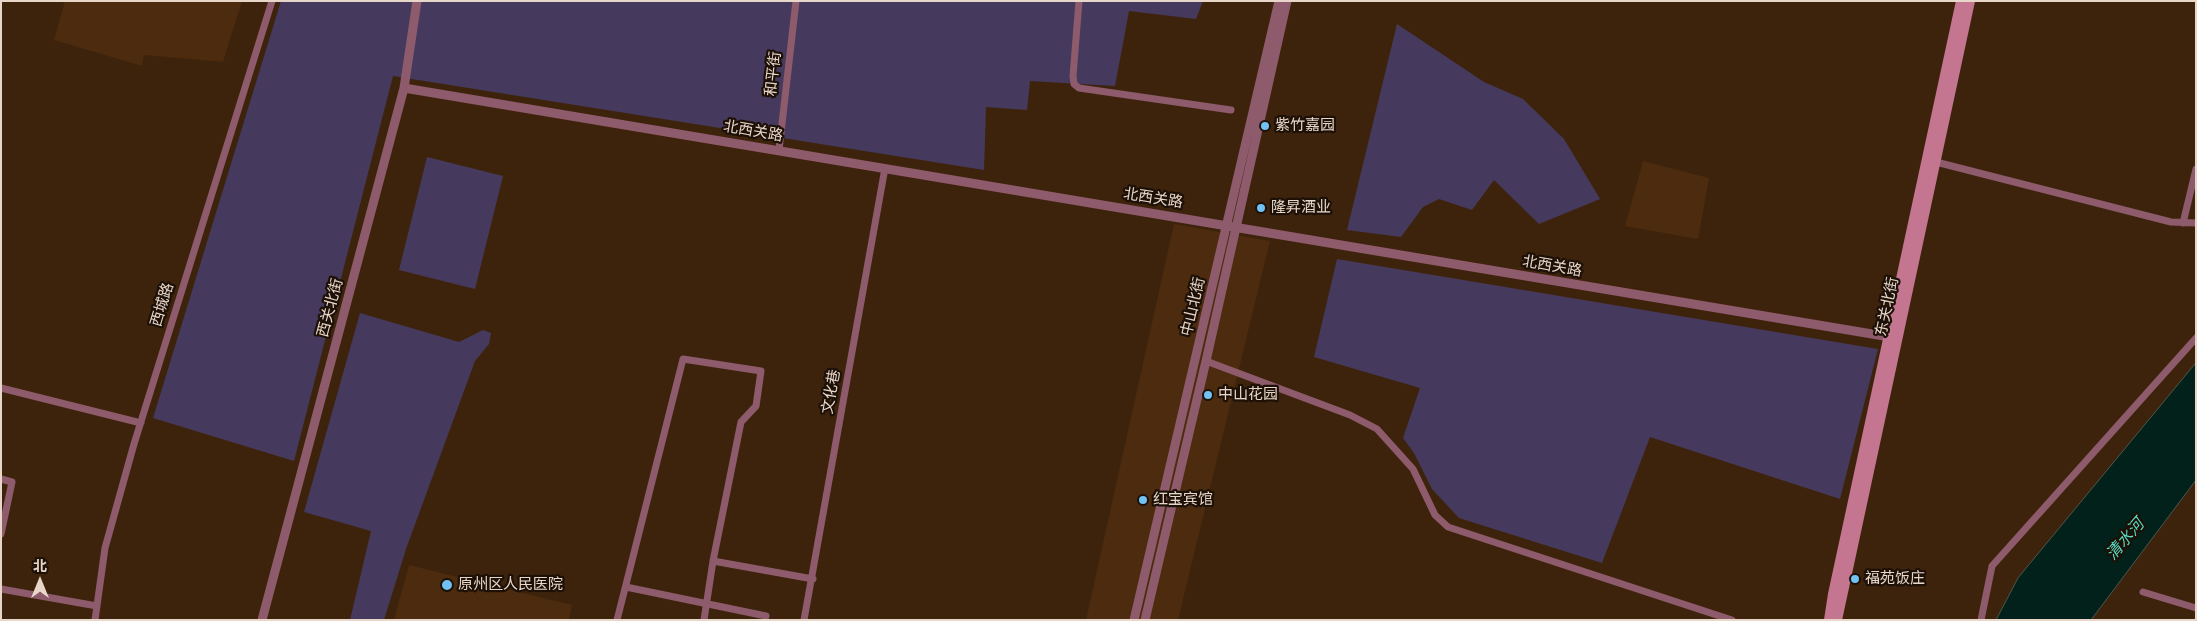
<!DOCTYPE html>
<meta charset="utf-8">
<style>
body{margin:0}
#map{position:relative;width:2197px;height:621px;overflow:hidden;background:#3e230c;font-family:"Titillium Web","Noto Sans SC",sans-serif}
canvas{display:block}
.frame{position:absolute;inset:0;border:2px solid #e8d6c9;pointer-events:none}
.north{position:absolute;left:15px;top:556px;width:50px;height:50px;-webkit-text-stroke:4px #1c1007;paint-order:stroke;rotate:0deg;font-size:14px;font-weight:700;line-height:20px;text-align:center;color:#e8d6c9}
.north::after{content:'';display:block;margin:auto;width:18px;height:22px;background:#e8d6c9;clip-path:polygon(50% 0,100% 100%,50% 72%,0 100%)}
</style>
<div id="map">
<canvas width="2197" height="621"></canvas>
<div class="frame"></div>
<div class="north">北</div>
</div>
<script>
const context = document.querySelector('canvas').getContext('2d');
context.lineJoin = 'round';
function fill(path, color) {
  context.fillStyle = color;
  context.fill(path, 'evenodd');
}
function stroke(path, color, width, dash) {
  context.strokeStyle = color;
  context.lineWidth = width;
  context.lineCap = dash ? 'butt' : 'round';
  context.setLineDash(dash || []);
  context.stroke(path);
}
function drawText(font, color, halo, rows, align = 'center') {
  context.font = font + ' "Titillium Web","Noto Sans SC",sans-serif';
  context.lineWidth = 4.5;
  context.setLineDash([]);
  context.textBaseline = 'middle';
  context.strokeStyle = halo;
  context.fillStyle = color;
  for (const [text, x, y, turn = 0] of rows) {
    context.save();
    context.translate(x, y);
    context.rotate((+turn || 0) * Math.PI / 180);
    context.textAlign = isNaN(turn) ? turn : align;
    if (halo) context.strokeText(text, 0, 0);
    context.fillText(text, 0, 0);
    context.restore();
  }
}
fill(new Path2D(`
 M65,1H242L223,62L144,55L142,66L54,40Z
 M1643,161L1709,178L1698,239L1625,226Z
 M1174,224L1270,241L1178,620H1086Z
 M409,565L572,605L569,620H394Z`), '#4c2b0e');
fill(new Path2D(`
 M281,1H1203L1196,19L1129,11L1115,86L1030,81L1027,110L986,107L984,170L393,76L294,461L153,418Z
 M1397,24L1484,82L1523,99L1564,139L1600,199L1539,224L1494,180L1472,210L1439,199L1423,207L1401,237L1347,230Z
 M427,157L503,176L475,289L399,270Z
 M1337,259L1878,349L1840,499L1650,437L1602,563L1459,518L1432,489L1414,453L1403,438L1420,388L1314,357Z
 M360,313L459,342L483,330L491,333L489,344L475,361L406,549L384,620H350L371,531L304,512Z`), '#453a5d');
const water = new Path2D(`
 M2196,363V480L2091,620H1996L2018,578Z`);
fill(water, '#03211b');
stroke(water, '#48574f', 1);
stroke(new Path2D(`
 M1079,1L1073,76L1074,84L1079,88L1231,110
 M779,150L796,1
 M1932,161L2171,222L2196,223
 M2183,223L2196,169
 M1206,361L1350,415L1377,429L1413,469L1435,515L1448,527L1732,620
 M1,388L141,423
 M1,479L12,482L1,534
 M626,587L766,616
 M1,589L97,606
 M2143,592L2196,608
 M95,620L105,548L134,444L272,1
 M617,620L683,359L761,371L756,406L741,422L713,561L813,579
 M704,620L713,561
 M804,620L885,168
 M1981,620L1992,566L2196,338`), '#8d5b6b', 7);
stroke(new Path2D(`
 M404,88L1896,338
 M262,620L404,88L417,1
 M1134,620L1279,1
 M1145,620L1206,361L1287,1`), '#8d5b6b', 9);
stroke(new Path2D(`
 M1829,620L1833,594L1961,1
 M1837,620L1970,1`), '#c47690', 10);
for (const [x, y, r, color] of [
 [1265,126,5,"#71c1f5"],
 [1261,208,5,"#71c1f5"],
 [1208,395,5,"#71c1f5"],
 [1143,500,5,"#71c1f5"],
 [1855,579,5,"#71c1f5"],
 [447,585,6,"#71c1f5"]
]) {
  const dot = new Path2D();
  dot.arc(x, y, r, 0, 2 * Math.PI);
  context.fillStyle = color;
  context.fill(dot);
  stroke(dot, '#1c1007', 2);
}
drawText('15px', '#e8d6c9', '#1c1007', [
 ["和平街",774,74,-83],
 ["北西关路",753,132,10],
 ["北西关路",1153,199,9],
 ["北西关路",1552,267,10],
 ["西城路",163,305,-73],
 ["中山北街",1194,307,-77],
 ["东关北街",1888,307,-78],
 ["西关北街",331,308,-75],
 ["文化巷",832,392,-80]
]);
drawText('15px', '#e8d6c9', '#1c1007', [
 ["紫竹嘉园",1275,126],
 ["隆昇酒业",1271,208],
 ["中山花园",1218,395],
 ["红宝宾馆",1153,500],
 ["福苑饭庄",1865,579],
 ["原州区人民医院",458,585]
], 'left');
drawText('italic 16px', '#57ddc4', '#1c1007', [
 ["清水河",2126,540,-49]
]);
</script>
